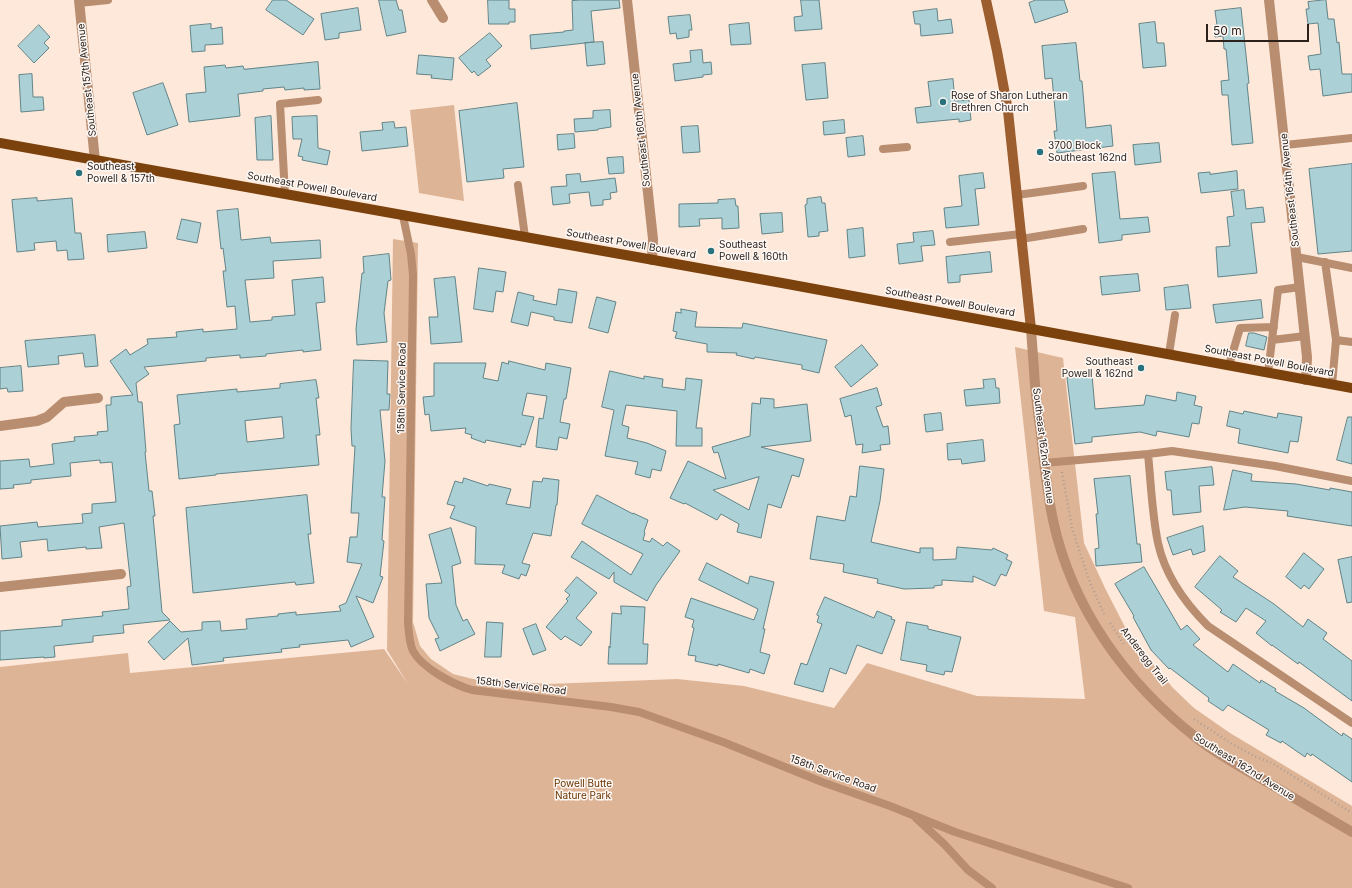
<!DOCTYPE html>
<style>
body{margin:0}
#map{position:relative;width:1352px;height:888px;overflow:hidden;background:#fee8d9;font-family:Inter,sans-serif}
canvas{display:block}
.scale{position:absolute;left:1206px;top:24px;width:103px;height:18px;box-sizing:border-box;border:2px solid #2c221b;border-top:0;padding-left:5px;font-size:12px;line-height:14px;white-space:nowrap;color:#2c221b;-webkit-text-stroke:3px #fef8f5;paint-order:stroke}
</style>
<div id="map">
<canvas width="1352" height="888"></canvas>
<div class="scale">50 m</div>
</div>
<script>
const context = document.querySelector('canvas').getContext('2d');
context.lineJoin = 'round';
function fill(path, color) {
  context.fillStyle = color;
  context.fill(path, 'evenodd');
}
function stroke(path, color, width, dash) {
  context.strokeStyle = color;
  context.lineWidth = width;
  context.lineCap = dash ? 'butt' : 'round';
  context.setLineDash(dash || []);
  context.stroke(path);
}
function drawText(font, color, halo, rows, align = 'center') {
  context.font = font + ' Inter,sans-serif';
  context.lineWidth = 3;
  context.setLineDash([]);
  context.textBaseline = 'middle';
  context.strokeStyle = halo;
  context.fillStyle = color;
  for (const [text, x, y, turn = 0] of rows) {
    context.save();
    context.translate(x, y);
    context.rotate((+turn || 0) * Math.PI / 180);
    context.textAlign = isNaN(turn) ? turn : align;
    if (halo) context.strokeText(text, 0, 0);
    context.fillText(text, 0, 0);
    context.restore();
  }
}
fill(new Path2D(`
 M454,105L464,201L419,193L410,110Z
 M393,239L418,243L413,622L420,646L431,659L453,674L473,679L548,684L677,679L744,686L834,708L867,663L977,696L1085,699L1075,617L1044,611L1015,347L1063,358L1084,543L1105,588L1126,629L1136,643L1173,688L1194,708L1230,733L1352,806V888H0V667L128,653L130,673L384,649L408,684L387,650Z`), '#deb497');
const building = new Path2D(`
 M273,0H286L314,19L303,35L266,10Z
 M379,0H396L399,10H402L406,32L387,36Z
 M488,0H509V9H515V22H509V24H489Z
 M581,0H619L620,8L591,11L594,42L531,49L530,35L564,32V31L573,30L572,1Z
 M801,0H819L822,29L795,31L794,17L802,16Z
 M1036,0H1064L1068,12L1035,23L1029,3Z
 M1326,0L1328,19H1334L1337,43L1339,42L1342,74H1352V92L1323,96L1320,69L1310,70L1308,56L1321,54L1318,23L1308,24L1306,9H1309L1308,2Z
 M358,8L361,30L339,33V38L325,40L321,14Z
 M1241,8L1249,83L1247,84L1253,143L1232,145L1228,95H1222L1221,81L1229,80L1226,49H1224L1223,36L1215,37L1214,25H1217L1215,11Z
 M937,9L938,21L951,19L953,33L921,36L920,24H915L913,12Z
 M690,15L692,30H689V37L677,39L676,33L670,34L668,17Z
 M1155,22L1157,43H1164L1166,66L1143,68L1139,24Z
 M749,23L751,44L731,45L729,25Z
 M211,24V29L222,27L223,44L205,45V51L192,52L190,26Z
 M39,25L50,37L44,43L49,48L34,63L18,46Z
 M490,33L502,46L486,60L491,66L478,76L474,71L472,73L459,58Z
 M603,42L605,64L587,66L585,43Z
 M1076,43L1080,81H1082L1086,128L1111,125L1113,146L1057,153L1054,131H1057L1052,78L1045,79L1042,46Z
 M702,50L703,63L711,62L712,74L703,75V77L675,81L673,64L691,62L690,51Z
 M419,55L454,58L452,80L431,78L432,75L417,74Z
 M318,62L320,89L304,90V88L285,90L284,87L263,89V91L238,94L240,116L189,122L186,94L206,92L204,67L225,65L226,68L243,66L244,69Z
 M825,63L828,98L806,100L802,65Z
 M32,74L33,97H43L44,110L21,112L19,75Z
 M953,79L955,101L969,100L971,120L959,122V119L917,123L915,108L931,106L928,82Z
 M163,83L178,125L147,135L133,93Z
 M517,103L524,167L503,169L504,178L467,182L459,111Z
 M610,110L611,127L598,129V130L575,132L574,119L593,118V111Z
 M271,116L273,160H257L255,118Z
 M317,116L318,148L330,151L327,165L302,160L303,157L298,156L302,139H293L292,117Z
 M844,120L845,133L824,135L823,122Z
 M394,122L395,128L406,127L408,146L362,151L360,132L383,130L382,123Z
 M698,126L700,152L683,153L681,127Z
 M574,134L575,148L558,150L557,135Z
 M863,136L865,155L848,157L846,138Z
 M1159,143L1161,162L1135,165L1133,145Z
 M623,157L624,173L609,174L607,158Z
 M1352,164V251L1318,254L1309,169Z
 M1237,171L1238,189L1201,193L1198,173L1210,172V174Z
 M1115,172L1120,219L1148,217L1150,232L1122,235V240L1099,243L1092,174Z
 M983,173L985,188L975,189L979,225L946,228L944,208L962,206L959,176Z
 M580,174L581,182L615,178L617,192L610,193L611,199L603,200V205L591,206L589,192L569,194L570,203L553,205L551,187L567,186L566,175Z
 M1244,190L1246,209L1263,207L1265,222L1251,223L1257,273L1218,277L1216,247L1230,246L1227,217L1234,216L1231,192Z
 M821,197L822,203H825L828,231L819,232V236L808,237L805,205L807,204V199Z
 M37,198V201L72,198L75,233H81L84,259L68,260L67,250L57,251L56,241L34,243L35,250L17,252L12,200Z
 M735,199L736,206H738L739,228L722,229V218L699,219L700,226L679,227V204L718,203V200Z
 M238,209L241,240L270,237L271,243L320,240L321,258L273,261L274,278L245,280L250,322L272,320V317L295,315L292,280L323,277L325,302L316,303L321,350L303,352V350L266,354V356L240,358V355L206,358V361L144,367L149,374L136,383L138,402H142L146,452H145L149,491H152L155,516H153L162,612L170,620L123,625L124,633L93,636V642L54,646L55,657L44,658V657L0,660V631L62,626V620L103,616L102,612L129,609L127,587L131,586L124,523L99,527L102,548L86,549V547L48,551L47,539L20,542L22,557L2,559L0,526L37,522L38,527L83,523L82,514L92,513V504L116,502L112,462L100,463V460L70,463L71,476L31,480V483L13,485L14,488L0,489V461L29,459L30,467L54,464L52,444L75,441L74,437L98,435L97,432L108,431L106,405H111V397L133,395L110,361L126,349L130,355L148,344L147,339L177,337L176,332L203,329V332L237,329L235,306L227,307L223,271H226L223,248L221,249L217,211Z
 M782,213L783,232L762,234L760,214Z
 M182,219L201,223L197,243L177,239Z
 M863,228L865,256L849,258L847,230Z
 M933,231L935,245L921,246L923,261L899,264L897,244L914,242L913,233Z
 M145,232L147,248L108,252L107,235Z
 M990,252L992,272L960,275V282L948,283L946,257Z
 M389,254L391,280L388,281L384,313L387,342L357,345L356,329L362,273H364L363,257Z
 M479,268L506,272L503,292L496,291L493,312L474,309Z
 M1138,274L1140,291L1102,295L1100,277Z
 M455,277L462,342L431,344L429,317H438L434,279Z
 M1188,285L1191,308L1166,310L1164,288Z
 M559,289L577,292L572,323L554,320V317L531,312L528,326L511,322L518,292L534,296L533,300L556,305Z
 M597,297L616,302L608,333L589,328Z
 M1261,300L1263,318L1216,323L1213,305Z
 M681,309L697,312L695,327L742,328L743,323L827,340L819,373L802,369V365L755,357L754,359L736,355L737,353L707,352V344L675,338L677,332L673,331L676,312L681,313Z
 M1249,333H1254L1267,337L1264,350L1246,346Z
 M95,335L98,366L85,367L83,353L58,356L59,364L28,367L25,341Z
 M862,345L878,365L851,387L835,367Z
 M354,360L388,361L387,394H390L389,410H380L385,461L382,497H385L382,540L384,541L380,576L383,577L373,603L356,596L374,637L351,647L348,640L299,645L300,647L281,649L282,652L223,658L224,661L192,665L188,638L164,660L148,642L170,621L181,632L202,630V622L220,621L221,631L247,629L246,619L278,616V614L296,612V615L341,611L339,606L346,603L362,564L347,562L350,537H357L359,513H351L355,446H352L351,429Z
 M509,361L545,370L546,363L571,368L566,399H564L560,422L570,424L567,439L559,437L557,450L536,447L539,418L543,419L547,396L527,393L522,415L534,417L525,445L521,444V447L486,440L485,443L471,438L472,435L465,433L466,428L431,431L429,414L425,415L423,397L434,396V363H486L483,378L498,381L502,362L508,364Z
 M21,366L23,391L8,392L7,388L0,389V368Z
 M610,371L644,379V376L663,379L662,387L685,390L686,378L702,380L696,428H702V446H676L677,411L626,405L622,425L629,427L627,438L647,443L666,451L661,471L652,469L650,478L635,474L638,462L605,456L614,410L602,407Z
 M1092,375L1095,409L1144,405L1146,395L1176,401L1177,392L1196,396L1194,405L1202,407L1199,424L1192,423L1189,437L1157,431L1156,436L1140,432L1092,437V442L1075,444L1067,378Z
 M995,379L996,388H999L1000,403L966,406L964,390L984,388L983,380Z
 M316,380L319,398H316L320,435H316L319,465L216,474V475L179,479L174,425L180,424L177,395L237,389V392L280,388V384ZM282,417L284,438L247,442L245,421Z
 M877,388L882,405L876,407L883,427L888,426L890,444L880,445L881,450L862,453L863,444L856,445L851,415L845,417L840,399Z
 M761,398L774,399V408L807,404L811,441L761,447L804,459L799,477L792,475L781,508L768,504L761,538L737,532L739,524L721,514L717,520L685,503L684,504L670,498L688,461L726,479L718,452L714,453L712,447L750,436L752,403L760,404ZM759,477L749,510L713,490L728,486Z
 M1230,411L1243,414L1244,411L1277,418L1278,413L1302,417L1298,442L1290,441L1288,453L1238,443L1240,429L1227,426Z
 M941,413L943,430L926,432L924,415Z
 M1348,417H1352V464L1337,460Z
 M983,440L985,461L962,464L961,459L948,460L947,444Z
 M860,466L884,469L880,501L871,542L920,553V548H933V560L956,559L957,547L992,550L993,548L1008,555L1006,559L1012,562L1006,576L1001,574L995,586L973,576V582L942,580V585L934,586V588L904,589L877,583L878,579L843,572L844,564L810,559L817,516L845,521L850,496L856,497Z
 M1212,467L1214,485L1199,486L1201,512L1173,515L1171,490H1167L1165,472Z
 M1233,470L1252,474L1251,481L1296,484L1330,490V488L1352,492V526L1287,516L1288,511L1245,507L1224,510Z
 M1130,476L1137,544H1140L1142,562L1096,566L1095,549L1099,548L1096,514H1098L1094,479Z
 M464,478L488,486L489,484L511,489L506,504L530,508L533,481L542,482L543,478L559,480L557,505H556L551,536L533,533L522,563L530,565L526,576L521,574L519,579L502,573L505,565L475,564L476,527L450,518L455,506L447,504L455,481L462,483Z
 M307,495L311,534H308L314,583L296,585L295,582L193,593L186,508Z
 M597,495L633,514V513L648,520L644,532L645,533L643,540L650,542L652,538L663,546L667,542L680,551L656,585L647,601L614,582V572L609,579L571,557L582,541L631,575L643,554L582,524Z
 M1203,526L1205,551L1193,555L1191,549L1173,555L1167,538Z
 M451,528L461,563L452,566L456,605L463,621L467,619L475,634L440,651L435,639L439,638L429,618L426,584L442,583L429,535Z
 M1304,553L1324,569L1309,589L1304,585L1301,589L1286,577Z
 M1220,556L1238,571L1233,577L1274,604L1303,627L1308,619L1327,633L1323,639L1352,661V701L1299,662L1298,664L1272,645V646L1256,633L1266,621L1246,608L1236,622L1220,612L1222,610L1195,587Z
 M1352,557V602L1347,603L1338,560Z
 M707,563L748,584L750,576L774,582L763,629H765L760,652L770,655L764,674L750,669L749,673L718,664V666L695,661L696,656L688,655L694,628L692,627L694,620L685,617L691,598L754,620L758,609L699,580Z
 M1144,567L1181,630L1187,625L1200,639L1193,645L1228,672L1233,664L1260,683L1261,680L1276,689L1275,691L1304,708L1342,736L1343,733L1352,739V782L1312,754L1311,756L1307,753L1305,757L1282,741L1281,743L1266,735L1269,730L1228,705L1223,711L1208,701L1209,698L1170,668L1169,669L1151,650L1133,617L1134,616L1115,584Z
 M577,577L597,593L576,618L592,632L581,646L565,636L561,640L546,627L568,601L566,599L570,595L565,591Z
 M825,597L874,618L877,611L892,617L891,619L895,620L882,654L857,645L846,674L830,668L823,692L794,684L801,663L807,665L822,624L817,622L819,616L817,615Z
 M621,606L645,607L643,644H648L647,664H608L609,646L610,648L612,613L621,614Z
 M487,622L503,623L501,657H485Z
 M907,622L928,626V629L961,637L952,672L945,671L944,675L926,671L927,665L901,660Z
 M536,624L546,650L533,655L523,629Z`);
fill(building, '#abd0d5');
stroke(building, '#618488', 1);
stroke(new Path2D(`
 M1062,472L1072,528L1089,580L1104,614
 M1110,623L1125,646
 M1194,719L1232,744L1254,756L1272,763L1352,813`), '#af9d91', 2.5, [1, 3]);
stroke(new Path2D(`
 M79,3L108,0
 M1285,145L1352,138
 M883,149L907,147
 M518,185L525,237
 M285,194L280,104L318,100
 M1017,195L1083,186
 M403,216L411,254L413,275L408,623C409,632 409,643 413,651C422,668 454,685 472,690L611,707L639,712L723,742L822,782L890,806L955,832L1128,888
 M1021,239L1083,229
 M950,242L1021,234
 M1297,257L1352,268
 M1325,262L1336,340L1332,385
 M1272,340L1305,336
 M1336,340L1352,342
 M1169,354L1175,315
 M1229,365L1240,328L1274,327
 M1268,373L1278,290L1300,287
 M1148,454C1151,484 1152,514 1158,543C1165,575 1185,603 1208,626L1352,723
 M1044,463L1148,454L1172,451L1275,466L1352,481
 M916,818L944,844L968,870L992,888`), '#b88d70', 8);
stroke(new Path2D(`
 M79,0L95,161
 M432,0L443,18
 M627,0L653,239L652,260
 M1269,0L1307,357L1306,380
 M0,426L37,421L47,417L64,402L98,398
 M0,587L121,574`), '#b88d70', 10);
stroke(new Path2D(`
 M1031,329C1032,343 1033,356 1034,370C1035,392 1038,413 1041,434C1044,463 1047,492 1053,520C1072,609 1127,684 1198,739C1217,754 1239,766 1260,778C1291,796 1321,814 1352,832`), '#b88d70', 10);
stroke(new Path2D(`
 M986,0L997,51L1008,111L1031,329`), '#9c5e2f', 10);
stroke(new Path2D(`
 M0,143L782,283L1352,388`), '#7c420d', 10);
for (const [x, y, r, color] of [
 [943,102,4,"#29727b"],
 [1040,152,4,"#29727b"],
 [79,173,4,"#29727b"],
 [711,251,4,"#29727b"],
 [1141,368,4,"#29727b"]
]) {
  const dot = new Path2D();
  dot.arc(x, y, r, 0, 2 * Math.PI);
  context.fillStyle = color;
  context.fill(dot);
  stroke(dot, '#fef8f5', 1.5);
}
drawText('10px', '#2c221b', '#fef8f5', [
 ["Southeast 157th Avenue",87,80,-96],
 ["Southeast 160th Avenue",641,130,-96],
 ["Southeast Powell Boulevard",312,187,10],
 ["Southeast 164th Avenue",1290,190,-96],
 ["Southeast Powell Boulevard",631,244,10],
 ["Southeast Powell Boulevard",950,302,10],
 ["Southeast Powell Boulevard",1269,361,11],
 ["158th Service Road",402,388,-89],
 ["Southeast 162nd Avenue",1043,446,83],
 ["Anderegg Trail",1144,656,52],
 ["158th Service Road",521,686,7],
 ["Southeast 162nd Avenue",1244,767,32],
 ["158th Service Road",833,774,20]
]);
drawText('10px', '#2c221b', '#fef8f5', [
 ["Rose of Sharon Lutheran",951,96],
 ["Brethren Church",951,108],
 ["3700 Block",1048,146],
 ["Southeast 162nd",1048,158],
 ["Southeast",87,167],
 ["Powell & 157th",87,179],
 ["Southeast",719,245],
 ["Powell & 160th",719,257],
 ["Southeast",1133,362,"right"],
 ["Powell & 162nd",1133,374,"right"]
], 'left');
drawText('10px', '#693400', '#fef8f5', [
 ["Powell Butte",583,784],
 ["Nature Park",583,796]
]);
</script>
